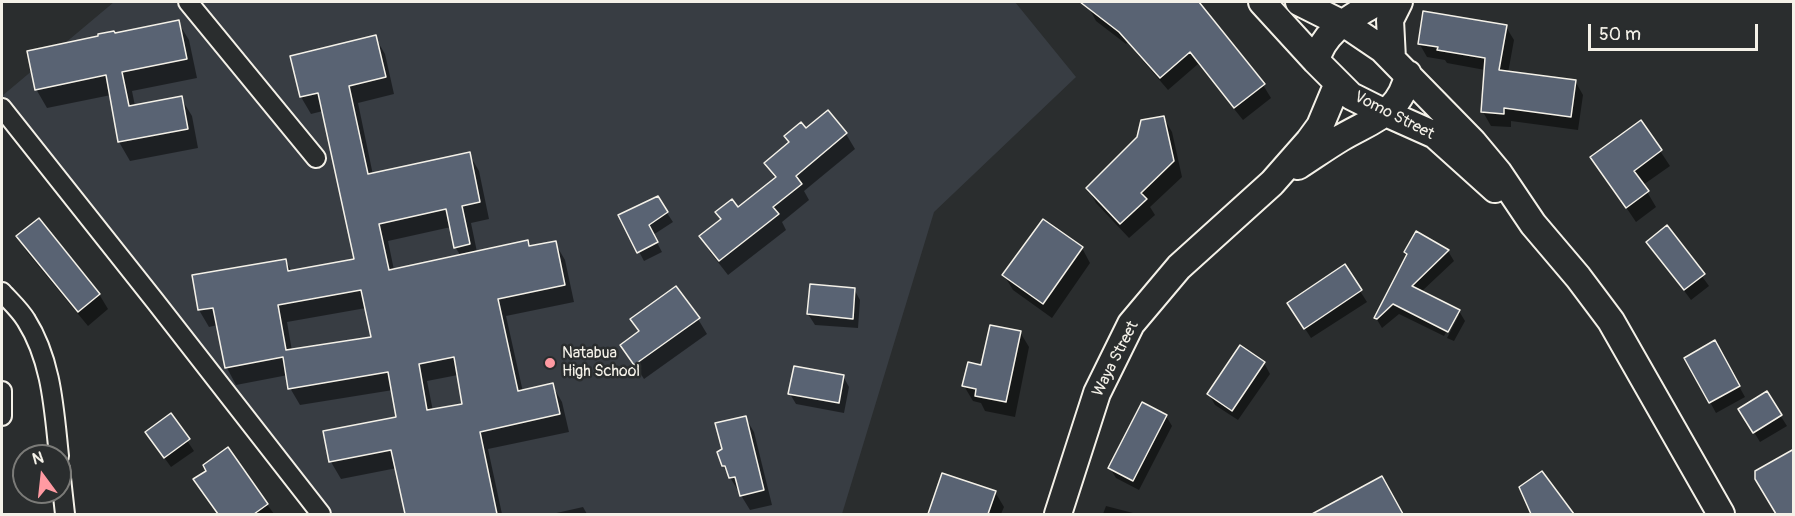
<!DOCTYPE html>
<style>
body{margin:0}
#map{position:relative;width:1795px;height:516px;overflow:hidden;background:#2a2d2e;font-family:Pangolin,sans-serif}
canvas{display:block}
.frame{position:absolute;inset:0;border:3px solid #f4f1e8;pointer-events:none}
.north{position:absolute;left:12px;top:444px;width:60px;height:60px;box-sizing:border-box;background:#2a2d2e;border:2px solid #7b7b78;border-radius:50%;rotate:345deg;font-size:16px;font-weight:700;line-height:24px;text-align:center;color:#f4f1e8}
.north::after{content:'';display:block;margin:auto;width:21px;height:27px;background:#ff9aa2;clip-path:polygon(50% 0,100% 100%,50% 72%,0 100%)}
.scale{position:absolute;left:1588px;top:24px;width:170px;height:27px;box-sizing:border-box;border:3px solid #f4f1e8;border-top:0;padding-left:8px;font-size:18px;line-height:21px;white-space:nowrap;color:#f4f1e8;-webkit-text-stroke:4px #2a2d2e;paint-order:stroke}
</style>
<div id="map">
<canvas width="1795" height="516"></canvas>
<div class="frame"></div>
<div class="north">N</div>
<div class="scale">50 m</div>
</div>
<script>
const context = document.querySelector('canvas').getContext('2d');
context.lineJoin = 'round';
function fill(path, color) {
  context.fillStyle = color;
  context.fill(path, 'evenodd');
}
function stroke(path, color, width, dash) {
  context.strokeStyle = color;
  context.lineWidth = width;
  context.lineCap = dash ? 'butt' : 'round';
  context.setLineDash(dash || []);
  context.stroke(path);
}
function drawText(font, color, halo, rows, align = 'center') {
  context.font = font + ' Pangolin,sans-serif';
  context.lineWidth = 5;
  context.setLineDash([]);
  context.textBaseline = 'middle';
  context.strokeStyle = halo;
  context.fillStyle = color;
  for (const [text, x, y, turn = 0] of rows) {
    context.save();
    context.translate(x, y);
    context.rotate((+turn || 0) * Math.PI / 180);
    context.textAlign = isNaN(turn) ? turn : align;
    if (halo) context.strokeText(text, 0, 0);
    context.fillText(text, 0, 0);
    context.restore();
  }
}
fill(new Path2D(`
 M114,2H1015L1076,77L934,212L842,514H330L2,96Z`), '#383d43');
fill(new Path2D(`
 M1091,2H1158L1126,44L1096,21L1088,6Z
 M1176,2H1196L1263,85L1271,98L1243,120L1198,64L1168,90L1138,55L1130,42Z
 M178,22L189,40L197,78L132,91L135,106L181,98L192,116L198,148L130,161L119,142L111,95L47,108L36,89L115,34Z
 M1506,27L1514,40L1508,73L1575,81L1583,95L1578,130L1511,121V127L1491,126L1483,112L1485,70L1447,63L1445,60L1427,57L1419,43Z
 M375,37L385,54L394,94L358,103L373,175L469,154L479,171L489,219L471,223L477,252L527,242L531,248L555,243L565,260L574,302L506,316L523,392L552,385L562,402L569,432L488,449L502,514H406L397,468L341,479L331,462L325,432L397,418L393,390L300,405L290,388L288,375L236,385L227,368L218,325L209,327L199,310L285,260L292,272L356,260L323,111L311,114L301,97ZM451,227L455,247L461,256L394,270L388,241ZM366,308L373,338L292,351L287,322ZM458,375L464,405L433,411L427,381Z
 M828,112L846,134L855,149L804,191L809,200L782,222L786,230L728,275L710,252L701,237L775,179L766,163Z
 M1163,117L1172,132L1182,177L1150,207L1155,215L1129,238L1096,203L1088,188Z
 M1641,122L1670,166L1643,185L1656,207L1636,222L1592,157Z
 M667,213L673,222L653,235L662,252L644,261L620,216Z
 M1667,228L1709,286L1691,300L1648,242Z
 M18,237L99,294L108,309L88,326L27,252Z
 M1082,248L1090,263L1052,318L1013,290L1004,275Z
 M1448,251L1454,261L1421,292L1459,311L1465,321L1454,341L1447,338L1459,315H1455L1444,336L1399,314L1382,328L1376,318L1408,256L1405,252Z
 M1344,266L1367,302L1311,338L1295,313Z
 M854,289L860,300L858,328L815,325L808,314Z
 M632,319H698L707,334L644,379L622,345L639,333Z
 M1020,332L1029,347L1015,417L985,411L981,403L973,401L964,386Z
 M1714,342L1745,397L1716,413L1686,358Z
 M1264,363L1270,374L1238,420L1215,405L1209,394Z
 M843,376L849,387L844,413L796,404L790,394Z
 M1766,393L1787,426L1760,442L1740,409Z
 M170,415L194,451L171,467L153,442Z
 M1166,416L1172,426L1139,490L1116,478L1110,468Z
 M745,417L754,432L772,505L750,510L723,466L724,449Z
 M228,450L274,514H219L200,489L208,471Z
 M1542,473L1572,514H1532L1521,487Z
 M943,474L995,492L1004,507L1001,514H929Z
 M1381,478L1402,514H1315Z
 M1106,506L1133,513L1134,514H1103Z
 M583,507L587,514H552Z`), '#0007');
const building = new Path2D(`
 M1080,2H1199L1265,84L1234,108L1190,52L1160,78L1119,32Z
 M1423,11L1507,25L1499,70L1576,80L1571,117L1504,108V114L1481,112L1485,58L1437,50L1438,47L1418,44Z
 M179,20L187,59L122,72L129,106L182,96L188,129L118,142L106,75L35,90L27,51L98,36V34L114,31L115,33Z
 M376,35L386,77L349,86L368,174L470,152L480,202L462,206L470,244L454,248L446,209L379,224L389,270L528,240L529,246L556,241L565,285L498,299L518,391L553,383L560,414L480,432L497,514H405L391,450L329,462L323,431L396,417L388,372L288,389L283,357L225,368L213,308L198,310L192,275L286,259L288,271L354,259L318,93L300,97L290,56ZM361,290L371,337L286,350L278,305ZM454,357L462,404L427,410L419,364Z
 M828,110L847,133L796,176L802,184L773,207L779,214L719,261L699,236L721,219L715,212L732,199L738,207L776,177L764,163L789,142L784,136L801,122L806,128Z
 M1164,116L1174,161L1141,193L1147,199L1120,224L1086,188L1137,137L1141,120Z
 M1641,120L1662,150L1634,171L1649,191L1626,208L1590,157Z
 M658,196L668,212L649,225L658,242L637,253L618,215Z
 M39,218L100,294L78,312L16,236Z
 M1043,219L1083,247L1043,304L1002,275Z
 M1667,225L1705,274L1684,290L1646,242Z
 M1416,231L1449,250L1412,286L1460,310L1448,332L1393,304L1377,319L1374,318L1407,254L1404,252Z
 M1345,264L1362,290L1304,329L1287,303Z
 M810,284L855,288L853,319L807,314Z
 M676,286L700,318L634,365L620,345L639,331L630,319Z
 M990,325L1021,331L1006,402L975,396L976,389L962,386L968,362L981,365Z
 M1715,340L1740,386L1709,403L1684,358Z
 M1240,345L1265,362L1232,411L1207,394Z
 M794,366L844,375L839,403L788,394Z
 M1767,391L1782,415L1753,433L1738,409Z
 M1142,402L1167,415L1133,481L1108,468Z
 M171,413L190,439L164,458L145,432Z
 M746,416L764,490L740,496L735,477L729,478L725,466H722L717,452L722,449L715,423Z
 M228,447L268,504L254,514H218L193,479L206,471L203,465Z
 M1794,449V514H1776L1755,479V471Z
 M1542,471L1574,514H1531L1519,487Z
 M942,473L996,491L988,514H928Z
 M1382,476L1403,514H1312Z`);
fill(building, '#596373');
stroke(building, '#f4f1e8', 1.5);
const minor = new Path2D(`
 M188,2L316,158
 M2,108L155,301L321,514
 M2,292C10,301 20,310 26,320C52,361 54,410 59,456
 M2,391V416
 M60,469L65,514`);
const secondary = new Path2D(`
 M1262,2L1316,61L1351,96L1379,110L1435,135L1495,189
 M1299,2L1351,28L1382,49L1473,142L1498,172L1533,224L1578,277L1611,321L1721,514
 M1392,59L1390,20L1399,2
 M1316,61C1324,29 1352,18 1377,2
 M1298,166C1312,157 1326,147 1341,138C1371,120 1401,114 1408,74
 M1058,514L1097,393L1131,324L1179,267L1272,183L1309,141L1320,126L1338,83`);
stroke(minor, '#f4f1e8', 22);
stroke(secondary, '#f4f1e8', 30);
stroke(minor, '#2a2d2e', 18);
stroke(secondary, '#2a2d2e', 26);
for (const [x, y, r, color] of [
 [550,363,6,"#ff9aa2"]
]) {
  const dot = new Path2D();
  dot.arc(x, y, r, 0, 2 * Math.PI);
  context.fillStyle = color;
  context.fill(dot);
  stroke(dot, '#2a2d2e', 2);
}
drawText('16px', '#f4f1e8', '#2a2d2e', [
 ["Vomo Street",1394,116,27],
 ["Waya Street",1116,359,-63]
]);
drawText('16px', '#f4f1e8', '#2a2d2e', [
 ["Natabua",562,354],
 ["High School",562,372]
], 'left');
</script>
